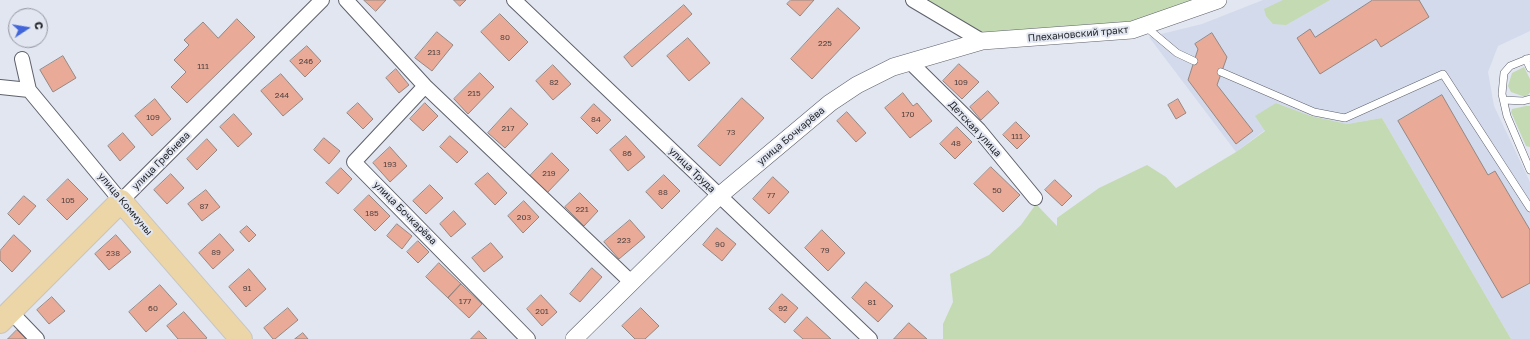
<!DOCTYPE html>
<meta charset="utf-8">
<style>
body{margin:0}
#map{position:relative;width:1530px;height:339px;overflow:hidden;background:#e2e6f1;font-family:"Golos Text",sans-serif}
canvas{display:block}
.north{position:absolute;left:8px;top:8px;width:40px;height:40px;box-sizing:border-box;background:#e2e6f1;border:1px solid #94979f;border-radius:50%;rotate:78deg;font-size:11px;font-weight:700;line-height:16px;text-align:center;color:#1e2024}
.north::after{content:'';display:block;margin:auto;width:14px;height:18px;background:#4266d9;clip-path:polygon(50% 0,100% 100%,50% 72%,0 100%)}
</style>
<div id="map">
<canvas width="1530" height="339"></canvas>
<div class="north">С</div>
</div>
<script>
const context = document.querySelector('canvas').getContext('2d');
context.lineJoin = 'round';
function fill(path, color) {
  context.fillStyle = color;
  context.fill(path, 'evenodd');
}
function stroke(path, color, width, dash) {
  context.strokeStyle = color;
  context.lineWidth = width;
  context.lineCap = dash ? 'butt' : 'round';
  context.setLineDash(dash || []);
  context.stroke(path);
}
function drawText(font, color, halo, rows, align = 'center') {
  context.font = font + ' "Golos Text",sans-serif';
  context.lineWidth = 4;
  context.setLineDash([]);
  context.textBaseline = 'middle';
  context.strokeStyle = halo;
  context.fillStyle = color;
  for (const [text, x, y, turn = 0] of rows) {
    context.save();
    context.translate(x, y);
    context.rotate((+turn || 0) * Math.PI / 180);
    context.textAlign = isNaN(turn) ? turn : align;
    if (halo) context.strokeText(text, 0, 0);
    context.fillText(text, 0, 0);
    context.restore();
  }
}
fill(new Path2D(`
 M1263,0H1530V31L1498,46L1488,72L1494,106L1530,182V339H1511L1382,118L1347,124L1311,116L1276,103L1265,130L1236,152L1149,37L1202,24Z`), '#d3daec');
fill(new Path2D(`
 M922,0H1203L1139,22L980,35Z
 M1283,0H1330L1286,25L1273,24L1266,16L1264,9Z
 M1524,67L1530,79V93L1525,97L1511,92L1508,86L1512,73Z
 M1276,103L1311,116L1347,124L1382,118L1511,339H943V324L953,302L950,274L989,255L1021,225L1036,204L1057,226V218L1099,188L1147,165L1166,177L1176,188L1236,152L1265,131L1255,116Z
 M1526,106H1530V147L1526,146L1511,112L1512,109Z`), '#c4dab3');
const building = new Path2D(`
 M364,0H386L376,11Z
 M454,0H466L460,6Z
 M791,0H814L800,16L787,4Z
 M1373,0H1419L1429,17L1381,47L1376,39L1320,74L1297,38L1310,29L1315,37Z
 M684,5L692,14L632,67L624,57Z
 M838,8L860,28L812,79L791,59Z
 M500,14L528,42L509,61L481,32Z
 M237,19L255,37L187,103L171,87L186,72L174,60L189,45L184,40L203,22L218,38Z
 M437,32L453,45L432,71L415,58Z
 M1212,33L1227,57L1217,85L1253,131L1236,144L1188,80L1198,49L1195,44Z
 M688,38L710,63L689,81L667,56Z
 M307,46L321,61L305,77L290,61Z
 M63,56L76,78L53,92L40,70Z
 M959,64L979,82L962,99L943,81Z
 M553,65L571,84L553,100L536,81Z
 M396,69L409,85L399,93L386,78Z
 M480,73L494,87L468,114L454,99Z
 M281,74L303,99L283,116L261,91Z
 M988,91L999,103L981,120L970,107Z
 M903,93L913,106L917,103L932,121L910,138L885,108Z
 M1442,95L1488,175L1495,171L1530,230V283L1502,298L1398,121Z
 M742,98L764,118L720,166L698,146Z
 M155,99L171,119L152,136L135,116Z
 M1178,99L1186,113L1176,119L1168,105Z
 M358,103L373,119L363,129L347,113Z
 M425,103L438,116L423,131L410,119Z
 M594,104L611,120L597,134L581,118Z
 M511,108L528,124L505,148L488,133Z
 M847,112L866,133L856,142L837,121Z
 M234,114L252,134L238,147L220,127Z
 M1016,122L1030,136L1017,149L1003,135Z
 M957,127L972,142L955,159L940,144Z
 M123,133L135,147L120,161L108,146Z
 M450,136L468,152L457,163L440,147Z
 M626,136L645,157L628,171L610,150Z
 M324,138L340,151L329,164L314,150Z
 M207,139L217,150L197,170L187,159Z
 M390,147L407,166L390,182L373,163Z
 M552,153L569,170L546,194L529,177Z
 M991,167L1020,195L1003,212L974,184Z
 M341,168L352,179L338,194L326,183Z
 M488,173L507,193L495,205L475,184Z
 M171,174L184,188L167,204L154,190Z
 M664,175L680,191L662,209L646,192Z
 M773,177L789,192L769,214L753,199Z
 M68,179L88,199L67,220L47,200Z
 M1055,180L1072,196L1062,206L1045,190Z
 M430,185L443,198L426,214L413,201Z
 M206,190L220,207L202,221L188,204Z
 M580,193L598,211L584,226L565,207Z
 M369,195L390,216L375,231L354,210Z
 M24,196L36,206L19,225L8,214Z
 M524,201L539,217L523,233L508,216Z
 M454,211L466,224L451,237L440,224Z
 M630,220L645,237L619,259L604,242Z
 M397,224L412,236L402,249L387,236Z
 M247,226L256,235L249,242L240,232Z
 M717,228L736,244L722,261L703,245Z
 M822,230L845,253L828,271L805,248Z
 M220,234L234,250L213,269L199,253Z
 M14,235L31,251L12,272L0,260V251Z
 M116,235L131,252L109,270L95,254Z
 M418,241L429,252L418,263L407,252Z
 M491,243L503,257L484,272L472,258Z
 M439,263L461,284L448,298L426,277Z
 M592,268L602,277L580,302L570,294Z
 M249,269L266,289L246,307L229,287Z
 M866,282L893,306L878,322L852,298Z
 M461,284L482,304L469,318L448,298Z
 M160,285L177,304L146,332L129,312Z
 M782,294L798,308L785,323L769,309Z
 M541,295L557,312L542,326L527,309Z
 M52,297L65,311L49,324L37,310Z
 M288,308L298,320L275,339H273L264,328Z
 M641,308L659,326L645,339H635L622,326Z
 M184,312L207,338L205,339H178L167,326Z
 M807,317L831,339H803L794,331Z
 M909,323L927,339H894Z
 M17,330L26,339H8Z
 M479,331L487,339H471Z
 M303,333L308,339H295Z`);
fill(building, '#e9aa97');
stroke(building, '#948884', 1);
const service = new Path2D(`
 M1146,27L1177,53L1194,61
 M1530,58L1510,66L1504,73L1502,94L1507,116L1530,170
 M1526,59L1530,68
 M1221,72L1314,112L1345,118L1443,74L1530,208
 M1504,100L1523,101L1530,99`);
const minor = new Path2D(`
 M346,0L425,86L631,282
 M514,0L870,339
 M913,0L982,41
 M22,59L29,90
 M911,63L979,130L1035,198
 M425,86L354,162L528,339
 M0,87L29,90L121,201L322,0
 M11,312L37,339`);
const tertiary = new Path2D(`
 M574,339L719,196L830,103L857,85L893,67L982,41L1132,30L1218,0`);
const primary = new Path2D(`
 M0,322L121,201L241,339`);
stroke(service, '#5e616b', 8);
stroke(minor, '#5e616b', 16);
stroke(tertiary, '#5e616b', 18);
stroke(primary, '#c4c5c6', 24);
stroke(service, '#fff', 7);
stroke(minor, '#fff', 14);
stroke(tertiary, '#fff', 17);
stroke(primary, '#ecd5a6', 22);
drawText('8px', '#514241', null, [
 ["80",505,37],
 ["225",825,43],
 ["213",434,52],
 ["246",306,61],
 ["111",203,66],
 ["82",554,82],
 ["109",961,82],
 ["215",474,93],
 ["244",282,95],
 ["170",908,114],
 ["109",153,117],
 ["84",596,119],
 ["217",508,128],
 ["73",731,132],
 ["111",1017,136],
 ["48",956,143],
 ["86",627,153],
 ["193",390,164],
 ["219",549,173],
 ["50",997,190],
 ["88",663,192],
 ["77",771,195],
 ["105",68,200],
 ["87",204,206],
 ["221",582,209],
 ["185",372,213],
 ["203",524,217],
 ["223",624,240],
 ["90",720,244],
 ["79",825,250],
 ["89",216,252],
 ["238",113,253],
 ["91",247,288],
 ["177",465,301],
 ["81",872,302],
 ["60",153,308],
 ["92",783,308],
 ["201",542,311]
]);
drawText('10px', '#1e2024', '#e2e6f1', [
 ["Плехановский тракт",1078,34,-5],
 ["Детская улица",975,129,47],
 ["улица Бочкарёва",791,136,-40],
 ["улица Гребнева",161,161,-45],
 ["улица Труда",692,170,44],
 ["улица Коммуны",125,204,50],
 ["улица Бочкарёва",405,213,45]
]);
</script>
